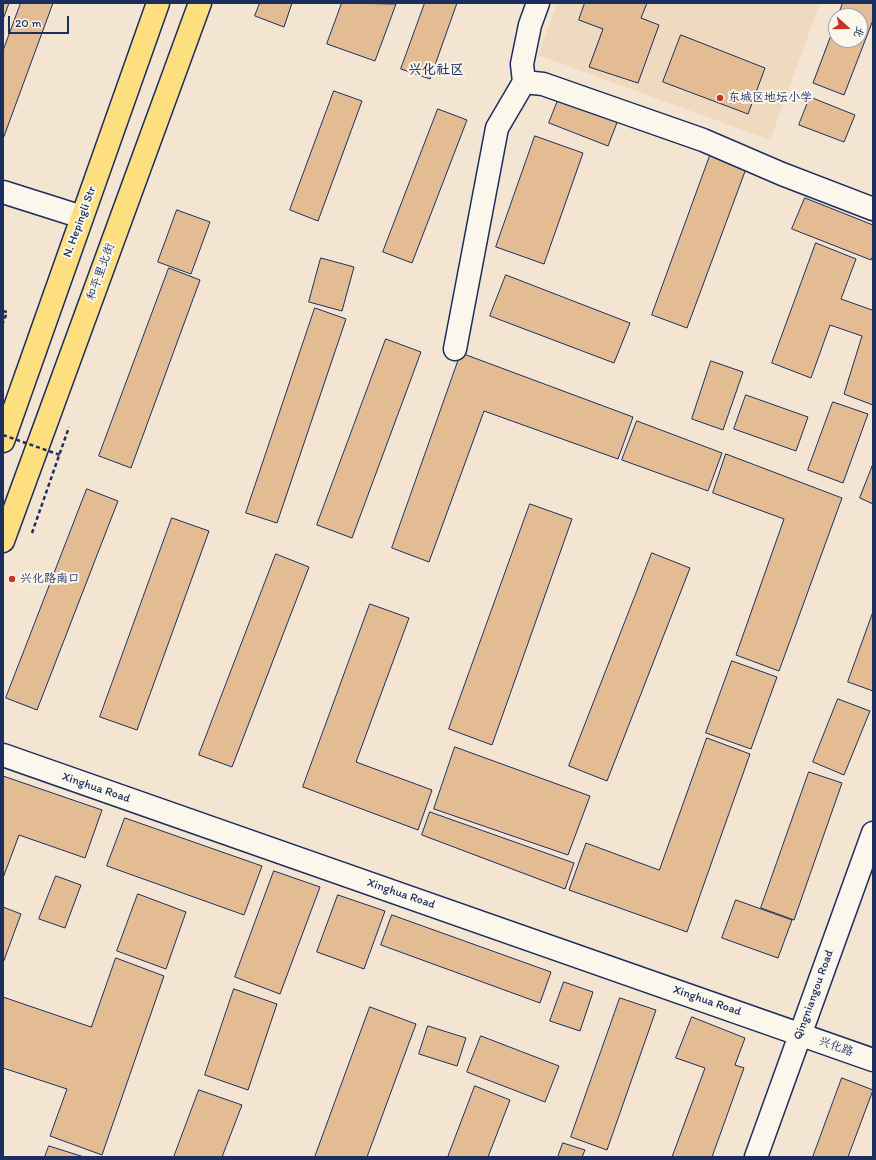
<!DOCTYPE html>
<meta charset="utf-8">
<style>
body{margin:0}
#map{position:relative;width:876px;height:1160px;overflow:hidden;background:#f4e5d2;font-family:Itim,"LXGW WenKai TC",sans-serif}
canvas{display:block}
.frame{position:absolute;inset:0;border:4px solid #1b2f5e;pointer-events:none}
.north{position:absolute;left:828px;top:8px;width:40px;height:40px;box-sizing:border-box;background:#fbf7ec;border:1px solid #a1a7b3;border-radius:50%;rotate:111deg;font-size:11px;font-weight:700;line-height:16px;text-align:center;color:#1b2f5e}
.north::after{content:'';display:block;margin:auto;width:14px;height:18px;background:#c8321e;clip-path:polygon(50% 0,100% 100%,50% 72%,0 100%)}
.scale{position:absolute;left:8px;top:16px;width:61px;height:18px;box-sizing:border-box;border:2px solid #1b2f5e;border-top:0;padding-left:5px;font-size:12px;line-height:14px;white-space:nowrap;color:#1b2f5e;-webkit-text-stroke:3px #fbf7ec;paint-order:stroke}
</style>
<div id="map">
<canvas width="876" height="1160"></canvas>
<div class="frame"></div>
<div class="north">北</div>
<div class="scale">20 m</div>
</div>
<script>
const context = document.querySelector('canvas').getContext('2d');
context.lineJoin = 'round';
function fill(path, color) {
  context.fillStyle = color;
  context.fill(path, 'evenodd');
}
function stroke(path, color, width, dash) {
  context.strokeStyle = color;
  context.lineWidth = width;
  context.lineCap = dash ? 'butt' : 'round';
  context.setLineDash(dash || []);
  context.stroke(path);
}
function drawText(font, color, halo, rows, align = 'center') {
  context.font = font + ' Itim,"LXGW WenKai TC",sans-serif';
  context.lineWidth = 4;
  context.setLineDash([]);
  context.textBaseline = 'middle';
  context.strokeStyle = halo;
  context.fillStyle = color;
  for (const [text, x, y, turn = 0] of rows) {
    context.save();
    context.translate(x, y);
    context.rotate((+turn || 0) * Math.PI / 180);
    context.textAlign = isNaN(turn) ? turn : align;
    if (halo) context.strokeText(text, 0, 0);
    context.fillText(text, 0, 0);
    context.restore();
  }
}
fill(new Path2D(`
 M557,3H820L770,140L538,55Z`), '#efd9bf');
const building = new Path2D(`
 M3,3H9L4,17H3Z
 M21,3H53L3,139V51Z
 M260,3H292L284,27L255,16Z
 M342,3L396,4L375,61L327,44Z
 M425,3H457L430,79L401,69Z
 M585,3H647L641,18L659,25L638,83L589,67L603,29L579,20Z
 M843,3H873V20L844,95L813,83L836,22V40H860V16H838Z
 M681,35L765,68L748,114L663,82Z
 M564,85L623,107L608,146L549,123Z
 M334,91L362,101L318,221L290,210Z
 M810,97L855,115L844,142L799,125Z
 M438,109L467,120L412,263L383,252Z
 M535,136L583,153L544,264L496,247Z
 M711,153L747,166L687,328L652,315Z
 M805,198L873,225V256L871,260L792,229Z
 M177,210L210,222L191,274L158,262Z
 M816,243L856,259L841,299L872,310L873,308V405L844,394L862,336L830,325L811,378L772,363Z
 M321,258L354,267L342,311L309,302Z
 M169,268L200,280L131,468L99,456Z
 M506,275L630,323L614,363L490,316Z
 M315,308L346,319L277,523L246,513Z
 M386,339L421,352L352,538L317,525Z
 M461,353L633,417L618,459L484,411L429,562L392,548Z
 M711,361L743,372L723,430L692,419Z
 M746,395L808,417L796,451L734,429Z
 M833,402L868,414L843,483L808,470Z
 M637,421L722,453L708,491L622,460Z
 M726,454L842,498L779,671L736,655L784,519L713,493Z
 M873,464V504L860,498Z
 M87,489L118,501L37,710L6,698Z
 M530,504L572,519L492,745L449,729Z
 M172,518L209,531L137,730L100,717Z
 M652,553L690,568L607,781L569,766Z
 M276,554L309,567L232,767L199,755Z
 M370,604L409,618L356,762L432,790L418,830L303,787Z
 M873,612V691L848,682Z
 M732,661L777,677L751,749L706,733Z
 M838,699L870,711L844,775L813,762Z
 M707,738L750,754L687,932L569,890L586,843L659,870Z
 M455,747L590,796L568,855L434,809Z
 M809,772L842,783L794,920L761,908Z
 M3,776L102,810L85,858L19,835L3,878Z
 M430,812L574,863L565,889L422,835Z
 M125,818L262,866L244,915L107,866Z
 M274,871L320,887L280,994L235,977Z
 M56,876L81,885L65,928L39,919Z
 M138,894L186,912L166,969L117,951Z
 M338,895L385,911L364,969L317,952Z
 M736,900L792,920L778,958L722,938Z
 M3,907L21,914L3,963Z
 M392,915L551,972L540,1003L381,945Z
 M116,958L164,976L102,1155L50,1136L67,1089L3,1068V997L91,1027Z
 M564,982L593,992L580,1031L550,1021Z
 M234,989L277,1004L248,1090L205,1075Z
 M620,998L656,1010L607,1150L571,1137Z
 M370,1007L416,1024L367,1157H315Z
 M692,1017L745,1038L735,1065L744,1068L712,1157H672L705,1068L676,1058Z
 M428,1026L466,1038L457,1066L419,1054Z
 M481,1036L559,1066L545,1102L467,1072Z
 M842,1078L873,1090L848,1157H813Z
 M475,1086L510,1100L488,1157H448Z
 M199,1090L242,1105L222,1157H174Z
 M563,1143L585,1150L582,1157H558Z
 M49,1146L84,1157H45Z`);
fill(building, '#e3bc94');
stroke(building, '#1b2f5e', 1);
const minor = new Path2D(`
 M524,82L543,84L703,140L782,174L873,209
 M3,192L82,217
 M455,349L497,128L524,82L522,64L530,25L538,3
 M3,755L873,1060
 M756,1157L873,833`);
const major = new Path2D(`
 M3,441L158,3
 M3,541L200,3`);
stroke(minor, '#1b2f5e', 25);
stroke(major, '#1b2f5e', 25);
stroke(new Path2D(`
 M3,311L7,312L3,323
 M32,533L69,427`), '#1b2f5e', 2.5, [4, 3]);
stroke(minor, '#fbf7ec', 22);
stroke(major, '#fedf80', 22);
stroke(new Path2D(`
 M3,435L60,455`), '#1b2f5e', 2.5, [4, 3]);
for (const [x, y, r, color] of [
 [720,98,4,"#c8321e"],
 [12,579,4,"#c8321e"]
]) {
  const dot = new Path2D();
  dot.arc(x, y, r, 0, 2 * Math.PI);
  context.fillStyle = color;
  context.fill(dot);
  stroke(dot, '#fbf7ec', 1.5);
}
drawText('12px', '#1b2f5e', '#fbf7ec', [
 ["东城区地坛小学",728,98],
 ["兴化路南口",20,579]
], 'left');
drawText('12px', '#1b2f5e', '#fbf7ec', [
 ["N. Hepingli Str",80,222,-70],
 ["和平里北街",101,272,-70],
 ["Xinghua Road",96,788,19],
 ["Xinghua Road",401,894,19],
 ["Qingniangou Road",814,995,-70],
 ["Xinghua Road",707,1001,19],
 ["兴化路",836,1047,20]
]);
drawText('bold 14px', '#1b2f5e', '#fbf7ec', [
 ["兴化社区",436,70]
]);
</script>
